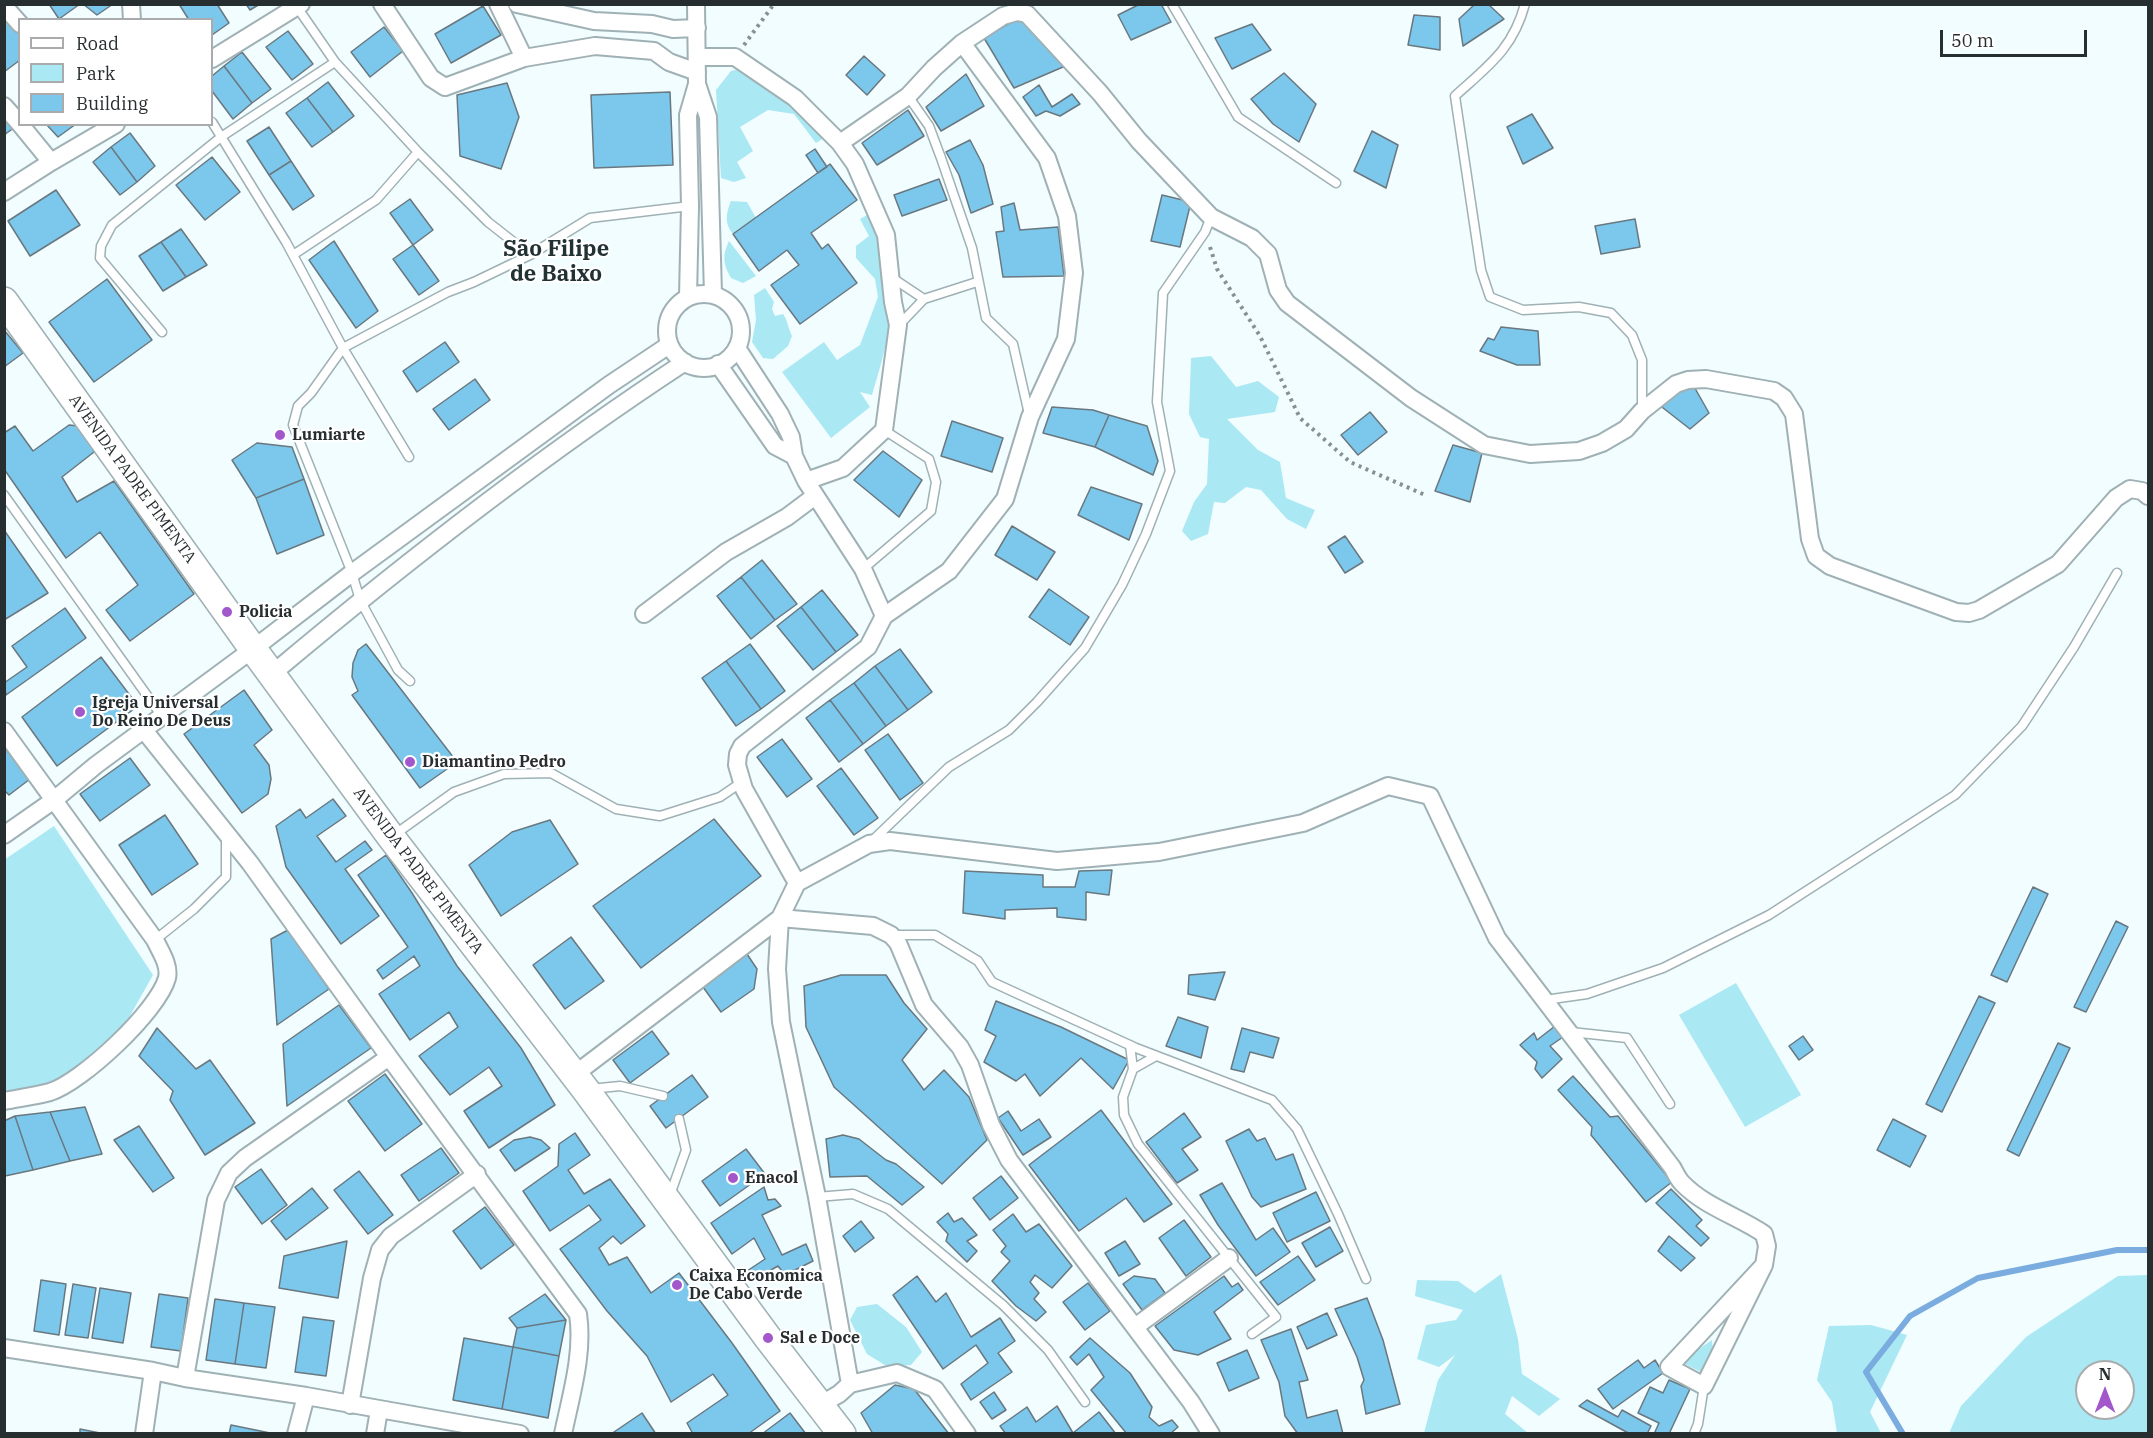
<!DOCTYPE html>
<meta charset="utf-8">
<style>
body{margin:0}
#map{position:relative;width:2153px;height:1438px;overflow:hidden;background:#f1fdff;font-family:"IBM Plex Serif",serif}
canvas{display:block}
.frame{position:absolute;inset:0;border:6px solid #272e30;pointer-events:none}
.legend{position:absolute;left:18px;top:18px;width:195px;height:108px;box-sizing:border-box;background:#fff;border:2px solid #a9abac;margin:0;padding:8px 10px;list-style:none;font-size:18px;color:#272e30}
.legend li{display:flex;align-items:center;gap:12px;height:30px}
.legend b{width:30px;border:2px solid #a9abac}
.north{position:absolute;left:2075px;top:1360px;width:60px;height:60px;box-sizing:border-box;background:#fff;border:2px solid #a9abac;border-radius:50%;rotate:0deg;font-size:16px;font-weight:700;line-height:24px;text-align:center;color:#272e30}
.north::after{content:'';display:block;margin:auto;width:21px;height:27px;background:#a258cb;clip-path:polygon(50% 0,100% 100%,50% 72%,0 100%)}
.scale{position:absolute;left:1940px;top:30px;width:147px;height:27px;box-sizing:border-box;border:3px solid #272e30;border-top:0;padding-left:8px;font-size:18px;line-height:21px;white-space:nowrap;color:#272e30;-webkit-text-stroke:4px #fff;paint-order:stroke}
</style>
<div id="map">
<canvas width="2153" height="1438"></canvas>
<div class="frame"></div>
<ul class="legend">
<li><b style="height:8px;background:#fff"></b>Road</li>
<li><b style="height:16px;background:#aae8f3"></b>Park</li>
<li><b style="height:16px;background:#7cc8ed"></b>Building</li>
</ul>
<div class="north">N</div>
<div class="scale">50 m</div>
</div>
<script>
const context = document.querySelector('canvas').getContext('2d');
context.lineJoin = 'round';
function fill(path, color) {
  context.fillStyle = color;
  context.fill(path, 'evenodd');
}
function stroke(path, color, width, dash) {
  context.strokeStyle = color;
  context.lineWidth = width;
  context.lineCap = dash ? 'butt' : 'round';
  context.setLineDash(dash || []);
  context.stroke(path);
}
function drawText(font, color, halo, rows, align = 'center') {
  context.font = font + ' "IBM Plex Serif",serif';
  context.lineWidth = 4.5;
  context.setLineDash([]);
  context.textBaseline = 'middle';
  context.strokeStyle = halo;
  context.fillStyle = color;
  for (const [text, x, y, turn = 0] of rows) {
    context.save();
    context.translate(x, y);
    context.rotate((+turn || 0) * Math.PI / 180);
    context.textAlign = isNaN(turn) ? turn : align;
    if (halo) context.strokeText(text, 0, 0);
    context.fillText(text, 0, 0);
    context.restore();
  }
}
fill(new Path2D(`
 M739,69L782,95L824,138L816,143L794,114L768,110L740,127L753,151L737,162L746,178L734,182L721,178L716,90L731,71Z
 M731,201L747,202L756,218L733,234C724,224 726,213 731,201Z
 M869,214C880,242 890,279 890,309C890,338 880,367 872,395L860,392L870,407L831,438L782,372L824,342L837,360L860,345L878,297L875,279L856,258V246L869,236L860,219Z
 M729,241L756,276L743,283L731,278C723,264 722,256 729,241Z
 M765,288L774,302L772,309L775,316L783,314C788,321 788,328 792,336L788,346L773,359L763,358L752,342L756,320L754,295Z
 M1211,356L1236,387L1258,381L1279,397L1275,412L1227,419L1258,450L1280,462L1286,498L1315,510L1306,529L1287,519L1261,490L1246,487L1225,503L1214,502L1208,534L1191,541L1182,531L1194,502L1207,484L1209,439L1200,437L1189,414L1191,358Z
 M54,826L153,975L122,1030L93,1058L47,1086L4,1094V860Z
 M1736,983L1801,1095L1745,1127L1679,1015Z
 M1501,1274L1518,1339L1522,1374L1560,1399L1539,1416L1512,1396L1505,1414L1528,1433H1424L1438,1380L1455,1355L1439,1367L1417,1359L1426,1325L1456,1320L1463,1310L1415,1296L1417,1280L1458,1281L1475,1293Z
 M2148,1275V1433H1951L1950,1431L1961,1406L2026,1337L2118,1276ZM2087,1372H2123V1408H2087Z
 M877,1304L906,1327L922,1352L911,1365L888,1367L867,1354L850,1320L857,1307Z
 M1871,1325L1907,1335L1870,1412L1881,1433H1837L1832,1402L1817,1380L1829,1326Z
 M1712,1340L1713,1353L1703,1373L1685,1364L1694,1352Z`), '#aae8f3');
stroke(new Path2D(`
 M1903,1434L1866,1372L1910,1316L1978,1278L2117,1250H2148`), '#7bacdf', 6);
const building = new Path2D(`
 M49,4H80L59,19Z
 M83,4H113L97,15Z
 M179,4H217L229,23L212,35V20H189Z
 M246,4H260L250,10Z
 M1140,4H1161L1171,22L1131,40L1118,15Z
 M1475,4H1488L1504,19L1463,46L1459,19Z
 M483,6L501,35L451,63L435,34Z
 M4,10L20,30V60L4,72Z
 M1023,15L1048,39L1063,67L1014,88L984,38Z
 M1414,15L1440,17V50L1408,45Z
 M1252,24L1271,50L1232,69L1215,38Z
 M384,27L403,51L370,77L351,52Z
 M288,31L313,64L292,80L266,47Z
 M242,52L271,89L252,103L224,66Z
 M864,56L885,75L867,95L846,75Z
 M224,66L252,103L233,119L212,91V76Z
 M1284,73L1316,104L1299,142L1273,124L1251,99Z
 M966,74L984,106L941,131L926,107Z
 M328,82L354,116L333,132L307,98Z
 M507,83L519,117L501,169L460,156L457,95Z
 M1039,85L1052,107L1072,94L1080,104L1060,116L1046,111L1036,116L1023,97Z
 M670,92L673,165L594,168L591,95Z
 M307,98L333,132L312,147L286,113Z
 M4,109L18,125L4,135Z
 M908,110L924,136L877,165L862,143Z
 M1532,114L1553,148L1523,164L1507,127Z
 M46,124H76L58,137Z
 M269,127L291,161L269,175L247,141Z
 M1372,131L1398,145L1386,188L1354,171Z
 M130,133L155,166L137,182L111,147Z
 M970,140L983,165L993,204L971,213L959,175L946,152Z
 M111,147L137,182L120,195L93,162Z
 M815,149L827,167L818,173L806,155Z
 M212,157L240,192L205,220L176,185Z
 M291,161L314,196L293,210L269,175Z
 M830,164L857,200L811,233L822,249L828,244L857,283L800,324L771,285L799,265L787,250L759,271L733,234Z
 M939,179L947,200L902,216L894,195Z
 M56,190L80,225L30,256L8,221Z
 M1162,195L1191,202L1180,247L1151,241Z
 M410,199L433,230L413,245L390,213Z
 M1014,203L1020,230L1058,227L1064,276L1003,277L996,232L1004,231L1001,207Z
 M1635,219L1640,247L1601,254L1595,226Z
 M181,229L207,265L186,277L161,242Z
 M334,241L378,311L356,328L309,260Z
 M161,242L186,277L163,291L139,256Z
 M413,245L439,281L419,295L393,259Z
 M107,279L152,340L94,382L49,322Z
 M1501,327L1538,331L1540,365H1517L1480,351L1488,338L1494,340Z
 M4,330L23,353L4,367Z
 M445,342L459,362L417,392L403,371Z
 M475,379L490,400L449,430L433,409Z
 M1692,383L1709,413L1690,429L1658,404Z
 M1052,407L1093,410L1109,415L1095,447L1043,433Z
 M1370,412L1387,432L1358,455L1341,435Z
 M1109,415L1147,426L1158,461L1153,475L1095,447Z
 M952,421L1003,438L992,472L941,456Z
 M69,425L79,426L89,440L94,452L62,477L77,502L114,481L194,594L130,641L106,610L138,585L100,532L66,558L4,469V433L15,426L33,451Z
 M257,443L292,447L304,479L256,498L232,460Z
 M1453,445L1482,453L1470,502L1435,491Z
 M883,451L922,480L899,517L854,480Z
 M304,479L324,535L277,554L256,498Z
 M1091,487L1142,504L1129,540L1078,515Z
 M1012,526L1055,552L1037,580L995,555Z
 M4,530L48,593L4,620Z
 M1345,536L1363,562L1345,573L1328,547Z
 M762,560L797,604L775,620L741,577Z
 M741,577L775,620L751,639L717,596Z
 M1049,589L1089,617L1070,645L1029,617Z
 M822,590L858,635L836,652L801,607Z
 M801,607L836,652L813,670L777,626Z
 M65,608L86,638L6,695L4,683L27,667L12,646Z
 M366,644L457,762L420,788L352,695L358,691L352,677L353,663L358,650Z
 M750,644L785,691L761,709L726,661Z
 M900,649L932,692L908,710L875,666Z
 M101,657L138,706L57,766L22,717Z
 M726,661L761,709L736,726L702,678Z
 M875,666L908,710L886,726L854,683Z
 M854,683L886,726L863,744L830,700Z
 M244,690L272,730L254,745L269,765L271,779L268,794L242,813L184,734Z
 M830,700L863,744L839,762L806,718Z
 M888,734L923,783L900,800L865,750Z
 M782,739L812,779L787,797L757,757Z
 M4,747L30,779L9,795L4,790Z
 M130,758L150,785L100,821L80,794Z
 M841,768L878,818L854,835L817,786Z
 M333,799L346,816L317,836L336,862L365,841L372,850L345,869L379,916L341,944L286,867L276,826L300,809L306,818Z
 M165,815L198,864L152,895L119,845Z
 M714,819L761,876L641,968L593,906Z
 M550,820L578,864L501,916L469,865L512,832Z
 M386,855L412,893L457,966L521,1048L555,1105L489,1148L464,1111L502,1086L489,1067L450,1095L419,1056L458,1027L449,1012L410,1040L379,994L420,966L414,956L383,979L377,970L408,947L358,875Z
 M1112,870L1109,895L1086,892V920L1057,917V908L1005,910V919L963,913L965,871L1043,875V887H1075L1079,871Z
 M2033,887L2048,894L2007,982L1991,975Z
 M2116,921L2128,927L2086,1012L2074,1007Z
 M288,930L329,989L277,1025L271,939Z
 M571,937L604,981L565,1009L533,965Z
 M747,954L757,969L754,989L721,1012L703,987Z
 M1225,972L1215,1000L1188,994L1189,975Z
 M841,975H886L904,1003L927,1029L902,1060L924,1090L944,1070L969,1097L987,1140L942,1184L834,1087L806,1027L804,986Z
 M1979,996L1995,1003L1942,1112L1926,1104Z
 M996,1001L1061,1027L1129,1060L1113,1089L1081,1058L1040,1096L1025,1074L1016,1081L984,1062L996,1036L985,1030Z
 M339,1005L371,1048L287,1106L283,1044Z
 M1178,1017L1208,1027L1201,1058L1166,1046Z
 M1555,1026L1563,1037L1550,1046L1562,1059L1542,1078L1535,1069L1537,1062L1520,1045L1534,1033L1537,1040Z
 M157,1028L196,1069L210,1060L255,1123L205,1155L170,1100L173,1091L139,1056Z
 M1242,1028L1279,1038L1273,1058L1250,1052L1244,1072L1231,1069Z
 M652,1031L669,1054L630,1083L613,1060Z
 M1803,1036L1813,1050L1799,1060L1789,1046Z
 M2058,1043L2070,1048L2019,1156L2007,1150Z
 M385,1074L422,1124L385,1151L348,1101Z
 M692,1075L708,1097L666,1128L650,1106Z
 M1573,1076L1610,1117L1618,1116L1672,1182L1646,1202L1591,1135L1592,1127L1558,1090Z
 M85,1107L102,1154L70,1161L50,1112Z
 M1101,1110L1172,1204L1144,1222L1126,1198L1079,1231L1029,1165Z
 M1008,1111L1021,1131L1039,1119L1051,1137L1023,1155L998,1118Z
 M50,1112L70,1161L33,1170L15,1116Z
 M1184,1113L1201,1137L1182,1149L1198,1170L1177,1183L1146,1142Z
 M15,1116L33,1170L5,1176L4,1121Z
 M1893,1119L1926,1136L1910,1167L1877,1150Z
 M139,1126L174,1178L153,1192L114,1140Z
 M1249,1129L1257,1141L1265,1138L1276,1160L1293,1154L1306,1189L1261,1207L1252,1197L1226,1141Z
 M575,1133L590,1155L568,1170L584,1194L610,1179L645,1226L621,1244L613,1236L599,1248L609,1265L627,1257L651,1293L679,1273L732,1343L780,1411L748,1434H693L687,1423L728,1395L713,1374L671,1402L647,1356L607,1311L560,1249L601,1220L589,1205L550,1231L523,1191L558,1166L559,1144Z
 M843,1135L859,1139L886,1160L896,1164L924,1187L902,1205L867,1176L830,1177L826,1139Z
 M530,1137L541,1140L550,1148L515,1171L500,1150L514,1140Z
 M441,1148L459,1173L419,1201L401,1175Z
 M746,1149L765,1174L720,1206L702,1181Z
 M261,1169L287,1205L262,1224L235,1187Z
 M359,1171L393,1215L368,1234L334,1190Z
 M1001,1176L1018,1198L990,1220L973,1198Z
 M1222,1183L1256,1240L1273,1228L1290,1252L1256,1276L1218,1225L1200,1195Z
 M764,1187L768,1200L775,1199L781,1206L762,1215L782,1255L806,1244L813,1261L785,1275L778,1266L753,1280L747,1271L765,1259L754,1238L732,1254L711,1223Z
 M312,1188L328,1208L286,1240L271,1221Z
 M1671,1189L1702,1220L1696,1226L1709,1238L1701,1246L1656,1203Z
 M1316,1192L1330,1221L1287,1242L1273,1213Z
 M485,1207L514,1245L481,1269L453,1231Z
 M948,1213L954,1222L962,1218L977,1235L967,1241L977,1251L967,1262L946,1241L948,1234L937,1222Z
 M1013,1214L1026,1232L1039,1224L1072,1266L1052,1288L1035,1275L1030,1282L1039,1293L1034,1299L1046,1312L1036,1321L1016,1306L992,1281L1010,1261L1001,1252L1006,1246L993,1230Z
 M1184,1220L1211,1257L1186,1276L1159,1238Z
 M861,1221L874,1238L855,1252L843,1236Z
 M1330,1227L1343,1251L1316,1267L1302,1243Z
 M1669,1236L1695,1258L1681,1271L1658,1251Z
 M347,1241L338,1298L279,1288L284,1256Z
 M1125,1241L1140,1264L1119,1276L1105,1253Z
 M1298,1256L1315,1280L1278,1305L1260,1282Z
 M917,1276L936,1302L946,1293L971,1337L1000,1318L1015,1341L998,1353L1012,1372L971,1400L961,1384L988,1363L976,1345L943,1369L893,1295Z
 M1134,1276L1155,1279L1165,1293L1142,1310L1123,1284Z
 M1224,1276L1232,1287L1238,1283L1243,1290L1214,1312L1231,1339L1198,1355L1174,1350L1155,1326Z
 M41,1280L66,1284L59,1335L34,1331Z
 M1088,1283L1110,1311L1085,1330L1063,1302Z
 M73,1284L96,1288L88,1338L65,1335Z
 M100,1288L131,1293L123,1343L92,1338Z
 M159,1294L188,1298L181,1351L151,1347Z
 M545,1294L566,1320L517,1328L509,1318Z
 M1367,1298L1383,1340L1400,1404L1366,1414L1361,1386L1364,1380L1357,1357L1335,1309Z
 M215,1299L244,1303L235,1364L206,1360Z
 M244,1303L275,1307L266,1368L235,1364Z
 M1327,1313L1337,1335L1307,1349L1297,1327Z
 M303,1317L334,1321L326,1376L295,1372Z
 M566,1320L559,1356L513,1347L517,1328Z
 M1291,1329L1308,1380L1299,1382L1307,1418L1337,1410L1343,1434H1298L1285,1416L1279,1382L1261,1340Z
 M464,1338L513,1347L502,1409L453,1400Z
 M1090,1338L1130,1373L1152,1407L1149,1417L1159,1426L1172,1420L1178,1427L1170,1434H1127L1091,1390L1104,1377L1089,1354L1077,1365L1070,1357Z
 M513,1347L559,1356L548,1418L502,1409Z
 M1247,1350L1259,1378L1229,1391L1217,1363Z
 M1638,1360L1644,1368L1655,1360L1663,1373L1613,1409L1598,1389Z
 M1669,1380L1690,1389L1669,1434H1654L1659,1423L1638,1413L1650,1387L1663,1393Z
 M895,1385L914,1389L949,1434H873L861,1413Z
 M994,1392L1006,1410L992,1419L980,1402Z
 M1587,1400L1618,1417L1622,1410L1651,1426L1647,1434H1630L1579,1406Z
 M1057,1406L1073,1433L1099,1412L1116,1434H1006L1000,1426L1027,1407L1036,1422Z
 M642,1413L656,1434H611Z
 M790,1413L806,1434H762Z
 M231,1425L275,1434H229Z
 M80,1429L105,1434H80Z`);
fill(building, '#7cc8ed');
stroke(building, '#69777f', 1.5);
const service = new Path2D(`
 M1172,4L1238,117L1336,183
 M1525,4C1513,49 1488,66 1455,96L1481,270L1490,297L1523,310L1579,307L1611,313L1632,335L1642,360V410
 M297,7L335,62L418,152L488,222L530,255
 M908,96L929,126L941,158L972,248L986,318L1013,344L1029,414
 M212,122L286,242L343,348L311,393L298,406L293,425L352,573L360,600L398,670L410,681
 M293,255L376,200L418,152
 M891,277L924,299
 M899,325L924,299L977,282
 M162,332L100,258L101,246L112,225L221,137L335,62
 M409,457L343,348L448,292L474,282L530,255L590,218L690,206
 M4,495L161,715
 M863,569L931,511L936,482L929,459L884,430
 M394,835L454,792L504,774L551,773L616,809L660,816L720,797L742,782
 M871,842L949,767L1009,730L1037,702L1085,648L1122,585L1146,534L1170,471L1157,402L1163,293L1205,232L1211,217
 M891,935H935L978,961L992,982L1136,1048L1272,1100L1297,1129L1338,1214L1366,1279
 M155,940L194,909L226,877V837
 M1545,1000L1587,994L1663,968L1769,915L1955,795L2022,726L2074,647L2117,573
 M1571,1032L1627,1038L1670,1104
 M1130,1045L1133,1069L1123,1097L1124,1115L1138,1144L1276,1317L1252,1334
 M1133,1069L1156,1056
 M590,1089L620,1086L663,1096
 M670,1195L686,1150L679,1119
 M817,1197L853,1194L888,1209L1003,1305L1048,1350L1085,1402
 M1694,1434L1698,1424L1704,1386`);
const minor = new Path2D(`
 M131,4L132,20
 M382,4L431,78L445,87L524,58L595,46L654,51L669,62L697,72
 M498,4L524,58
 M517,4L594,21L652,24L673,29L697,28
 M4,6L20,24
 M697,57H735L795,98L840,143L855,164L886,235L893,302L898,325L884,430L843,468L806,481L794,456L791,437L780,414L737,348
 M212,59L301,4
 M697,84L708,117L713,294
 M4,106L20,124
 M20,124L51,162
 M840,143L908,96L934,68L962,43L1003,16L1017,12L1027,14L1100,93L1139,141L1211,217L1252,238L1268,254L1278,290L1287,303L1411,398L1484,445L1530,454L1579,451L1602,443L1626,429L1642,411L1676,384L1688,380L1706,379L1774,391L1784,398L1794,414L1810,539L1816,556L1830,566L1956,612L1969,613L1979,610L2058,564L2116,498L2130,489L2142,491L2148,496
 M4,192L51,162L116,124
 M667 331a37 37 0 1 1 74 0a37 37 0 1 1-74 0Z
 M688,297L690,206L688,115L697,84L696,4
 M718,364L775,446L794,456
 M644,614L726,552L787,517L815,496
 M884,616L949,571L1005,499L1030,417L1066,339L1074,273L1067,216L1047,158L962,43
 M272,674C404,563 540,457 685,362
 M143,729L250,863L389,1057L578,1314C584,1353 571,1395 563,1434
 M4,731L155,940C160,951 170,965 167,978C158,1011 82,1082 50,1092C35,1096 19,1098 4,1101
 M4,835L54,800L96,765L253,649L352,573L609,385L669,345
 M797,883L744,789L737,765L738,754L742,746L868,647L884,616L863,569L806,481
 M574,1075L780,918L873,926L891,935L898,943L924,1005L960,1047L970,1065L991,1125L1009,1160L1191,1402L1211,1434
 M1135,1327L1229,1258
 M4,1348L153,1371L185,1378L306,1396L520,1434
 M185,1378L216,1200L229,1173L245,1158L389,1057
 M850,1384L897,1373L935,1389L967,1434
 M350,1405L372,1278L380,1250L391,1236L477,1174
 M820,1405L839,1394L850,1384L817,1197L781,1022L777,969L780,918L797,883L869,844L890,841L1057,861L1159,852L1303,823L1388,786L1430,796L1497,938L1672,1167C1675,1172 1678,1179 1682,1183C1705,1207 1738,1216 1764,1234L1767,1246L1764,1265L1669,1367L1704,1386L1764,1265
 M144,1434L153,1371
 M296,1434L306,1396
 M375,1434L379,1410`);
const primary = new Path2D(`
 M4,301L253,649L391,837L585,1089L768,1338L842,1434`);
stroke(service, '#9fb1b5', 11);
stroke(minor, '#9fb1b5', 20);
stroke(primary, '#9fb1b5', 30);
stroke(new Path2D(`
 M744,45L774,4
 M1210,247L1217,269L1260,336L1300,418L1350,462L1425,495`), '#879193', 4, [3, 4.5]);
stroke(service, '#fff', 8);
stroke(minor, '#fff', 16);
stroke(primary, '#fff', 27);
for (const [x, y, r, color] of [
 [280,435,6,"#a258cb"],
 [227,612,6,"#a258cb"],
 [80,712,6,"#a258cb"],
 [410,762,6,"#a258cb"],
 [733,1178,6,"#a258cb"],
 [677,1285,6,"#a258cb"],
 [768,1338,6,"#a258cb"]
]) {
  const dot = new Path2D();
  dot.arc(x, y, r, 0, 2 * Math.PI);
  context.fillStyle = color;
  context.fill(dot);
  stroke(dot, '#fff', 2);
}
drawText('bold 16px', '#272e30', '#fff', [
 ["Lumiarte",292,435],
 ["Policia",239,612],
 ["Igreja Universal",92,703],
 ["Do Reino De Deus",92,721],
 ["Diamantino Pedro",422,762],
 ["Enacol",745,1178],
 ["Caixa Economica",689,1276],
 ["De Cabo Verde",689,1294],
 ["Sal e Doce",780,1338]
], 'left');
drawText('16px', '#272e30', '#fff', [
 ["AVENIDA PADRE PIMENTA",132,479,54],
 ["AVENIDA PADRE PIMENTA",418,871,53]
]);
drawText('bold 22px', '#223134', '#fff', [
 ["São Filipe",556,250],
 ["de Baixo",556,275]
]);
</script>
